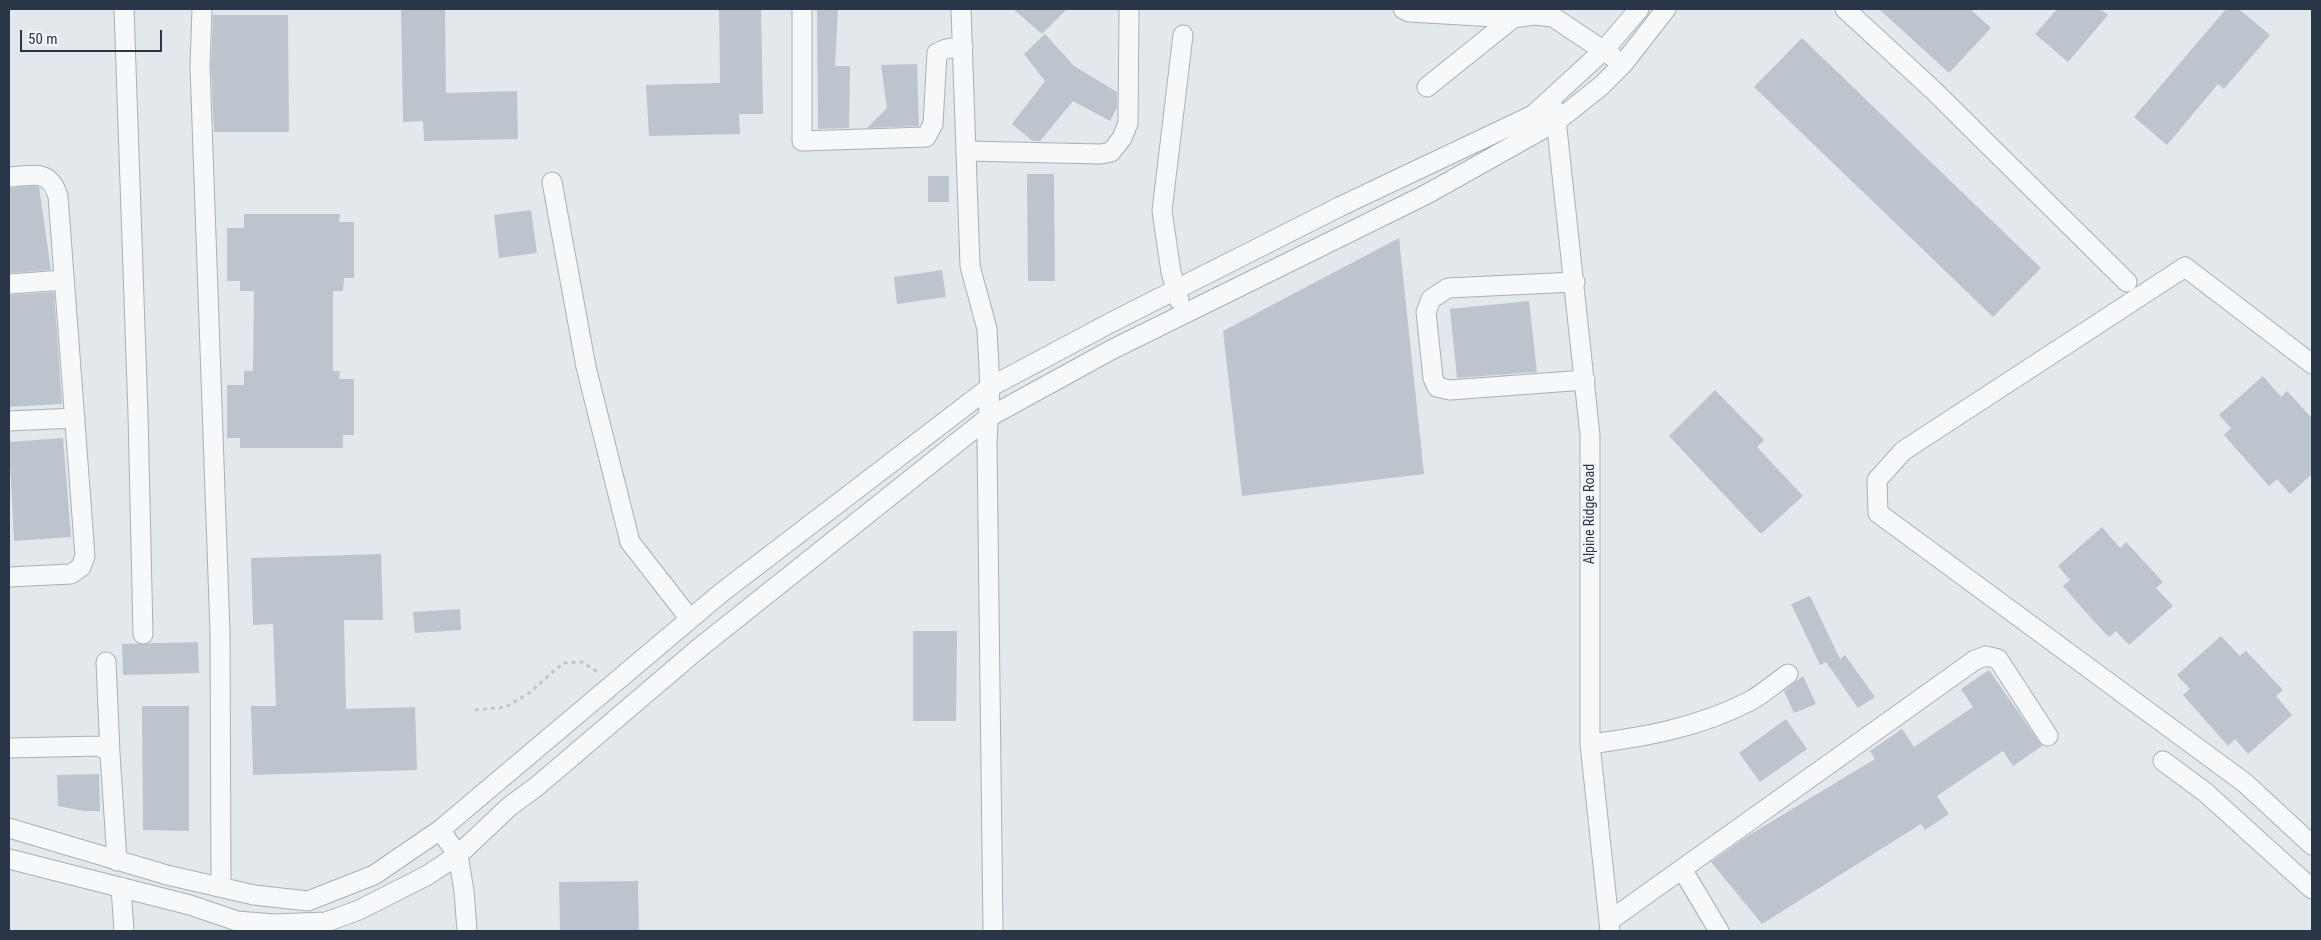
<!DOCTYPE html>
<style>
body{margin:0}
#map{position:relative;width:2321px;height:940px;overflow:hidden;background:#e3e8ed;font-family:"Roboto Condensed",sans-serif}
canvas{display:block}
.frame{position:absolute;inset:0;border:10px solid #283647;pointer-events:none}
.scale{position:absolute;left:20px;top:30px;width:142px;height:22px;box-sizing:border-box;border:2px solid #283647;border-top:0;padding-left:6px;font-size:15px;line-height:18px;white-space:nowrap;color:#283647;-webkit-text-stroke:4px #f3f6f9;paint-order:stroke}
</style>
<div id="map">
<canvas width="2321" height="940"></canvas>
<div class="frame"></div>
<div class="scale">50 m</div>
</div>
<script>
const context = document.querySelector('canvas').getContext('2d');
context.lineJoin = 'round';
function fill(path, color) {
  context.fillStyle = color;
  context.fill(path, 'evenodd');
}
function stroke(path, color, width, dash) {
  context.strokeStyle = color;
  context.lineWidth = width;
  context.lineCap = dash ? 'butt' : 'round';
  context.setLineDash(dash || []);
  context.stroke(path);
}
function drawText(font, color, halo, rows, align = 'center') {
  context.font = font + ' "Roboto Condensed",sans-serif';
  context.lineWidth = 5;
  context.setLineDash([]);
  context.textBaseline = 'middle';
  context.strokeStyle = halo;
  context.fillStyle = color;
  for (const [text, x, y, turn = 0] of rows) {
    context.save();
    context.translate(x, y);
    context.rotate((+turn || 0) * Math.PI / 180);
    context.textAlign = isNaN(turn) ? turn : align;
    if (halo) context.strokeText(text, 0, 0);
    context.fillText(text, 0, 0);
    context.restore();
  }
}
fill(new Path2D(`
 M401,9H445L446,93L517,91L518,139L424,141L423,121L403,122Z
 M719,9H761L763,114H739L740,134L649,136L646,85L720,83Z
 M817,9H838L835,66H850L849,128L818,129Z
 M1013,9H1067L1042,34Z
 M1879,9H1970L1991,28L1949,73Z
 M2057,9H2100L2108,15L2068,62L2035,34Z
 M2226,9H2239L2270,35L2224,89L2218,84L2167,145L2134,117Z
 M213,15H288L289,132H214L211,66Z
 M1045,34L1074,66L1117,92V108L1110,121L1073,101L1040,141H1033L1012,124L1045,81L1024,54Z
 M1802,38L2041,268L1993,317L1754,87Z
 M917,64L919,126L867,128L887,108L881,65Z
 M1027,174H1054L1055,281H1028Z
 M928,176H949V202H928Z
 M33,186L39,187L51,270L9,273V188Z
 M531,210L537,253L499,258L494,215Z
 M244,214H340L339,222H354V278H344L343,291H333V371H340L339,379H354V435H343V448H240V438H227V385H244V371H253L254,291H240V281H227V228H244Z
 M1399,238L1424,474L1242,496L1223,331Z
 M942,270L946,297L897,304L894,277Z
 M54,292L62,404L9,407V295Z
 M1529,301L1537,372L1457,378L1450,309Z
 M2263,376L2281,397L2287,391L2312,418V474L2290,494L2277,479L2269,486L2224,435L2231,428L2219,415Z
 M1715,390L1764,440L1757,447L1803,496L1761,534L1669,436Z
 M63,438L71,537L14,541L9,442Z
 M2102,527L2120,548L2126,542L2163,582L2156,588L2173,606L2129,645L2116,631L2109,637L2089,616L2063,586L2070,580L2058,566Z
 M381,554L383,620H344L346,709L415,707L417,770L253,775L251,706H276L273,624L253,625L251,558Z
 M1810,596L1840,659L1845,655L1875,697L1858,708L1826,662L1820,665L1791,604Z
 M460,609L461,630L415,633L413,612Z
 M913,631H957L956,721H913Z
 M2221,636L2240,656L2246,651L2283,690L2276,696L2292,715L2248,754L2235,739L2228,746L2183,695L2190,689L2177,675Z
 M198,642L199,673L123,675L122,644Z
 M1989,670L2042,746L2013,766L2003,751L1937,796L1949,814L1925,830L1921,824L1762,924L1711,862L1746,837L1875,759L1870,751L1902,729L1914,747L1973,707L1961,689Z
 M1803,676L1816,704L1794,713L1784,691Z
 M142,706H189V831L143,830Z
 M1786,719L1807,749L1760,782L1739,753Z
 M99,774L100,811H84L58,806L57,775Z
 M638,881L639,931H560L559,882Z`), '#bcc4cd');
const minor = new Path2D(`
 M124,9L138,414L143,634
 M202,9L200,66L220,632L221,887
 M802,9V141L926,137L933,124L937,53L946,49L963,46
 M961,9L970,266L987,329L990,387L987,442L993,931
 M1403,9L1409,12L1513,18L1534,15L1553,17L1613,57
 M1845,9L1933,90L2127,282
 M1427,87L1513,18V11
 M1555,110L1590,435V744L1610,931
 M966,151L1101,154L1111,152L1122,138L1128,123L1129,9
 M9,177C33,176 49,168 58,196L85,556L81,567L71,574L9,577
 M552,182L586,367L630,542L690,619
 M1575,282L1448,288L1431,299L1426,312L1433,378L1437,387L1450,390L1585,380
 M9,284L64,280
 M1179,300L1171,272L1162,211L1183,35
 M2312,364L2185,267L1903,451L1877,480L1878,513L2245,783L2312,845
 M9,421L75,418
 M106,662L110,753
 M1590,744C1645,737 1700,727 1750,701C1763,694 1775,683 1788,674
 M9,748L100,746L110,753L117,861
 M2163,761L2205,792L2312,889
 M9,828L167,875L254,895L308,901L374,875L440,830L721,593L990,387L1110,323L1339,207L1533,115L1604,50L1639,9
 M440,830L458,855L464,891L467,931
 M9,859L190,905L237,921L274,924L326,922L359,910L426,876L458,855L510,806L536,787L698,649L989,417L1111,350L1427,194L1557,121L1601,86L1623,64L1666,9
 M1682,869L1719,931
 M121,887L124,931
 M1609,921L1975,660L1986,656L1998,659L2048,736`);
stroke(minor, '#a7afb8', 21);
stroke(new Path2D(`
 M475,710L506,707L529,693L563,663L582,662L599,673`), '#c0c6cb', 3, [4, 4]);
stroke(minor, '#f6f8fa', 19);
drawText('14px', '#283647', '#f3f6f9', [
 ["Alpine Ridge Road",1590,514,-90]
]);
</script>
